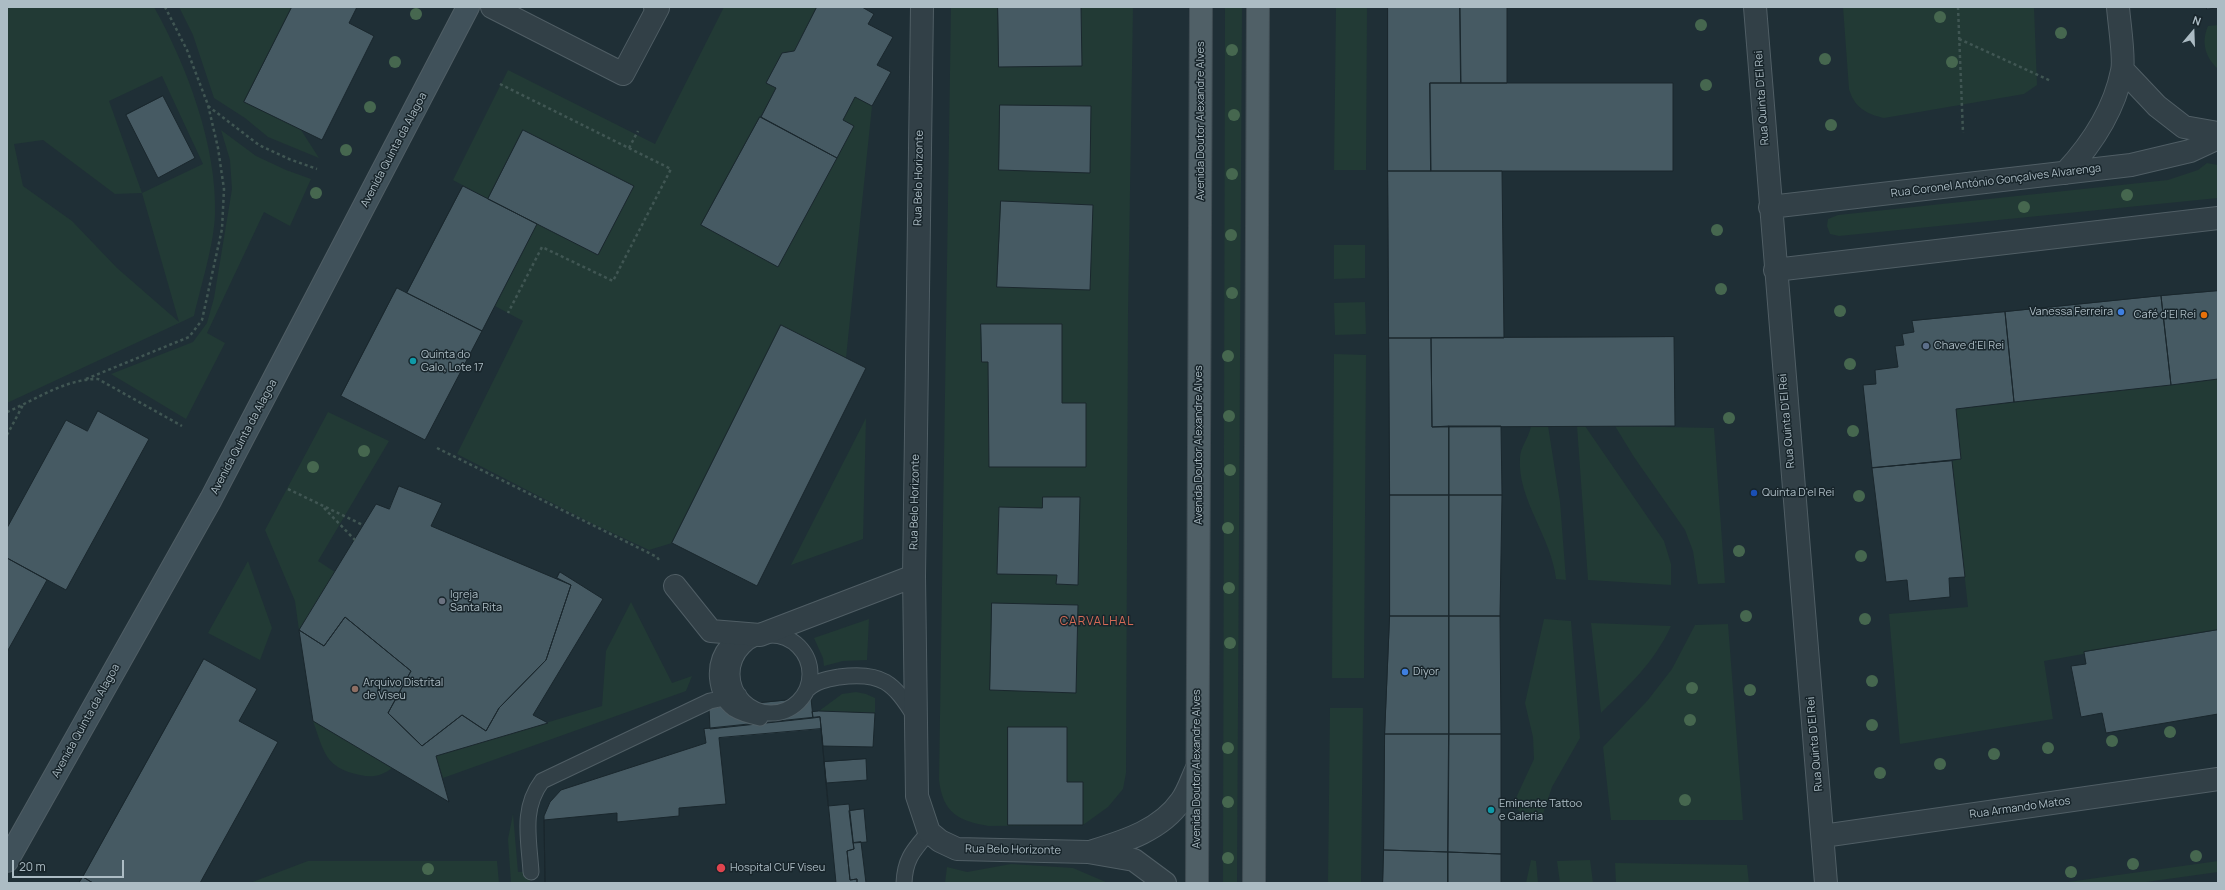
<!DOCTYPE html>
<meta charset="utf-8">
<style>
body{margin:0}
#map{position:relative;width:2225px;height:890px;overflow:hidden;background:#1f2f36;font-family:Manrope,sans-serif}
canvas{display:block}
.frame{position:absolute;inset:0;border:8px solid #acbcc4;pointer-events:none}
.north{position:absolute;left:2173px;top:12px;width:40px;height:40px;-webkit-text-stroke:3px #18252b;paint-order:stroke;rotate:19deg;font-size:11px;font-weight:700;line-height:16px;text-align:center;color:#acbcc4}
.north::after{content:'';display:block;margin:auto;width:14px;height:18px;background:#acbcc4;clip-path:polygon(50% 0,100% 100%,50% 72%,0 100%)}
.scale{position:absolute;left:12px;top:860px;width:112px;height:18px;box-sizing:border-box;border:2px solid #acbcc4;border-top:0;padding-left:5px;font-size:12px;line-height:14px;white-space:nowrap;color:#acbcc4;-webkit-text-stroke:3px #18252b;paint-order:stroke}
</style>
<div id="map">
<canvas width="2225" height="890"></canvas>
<div class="frame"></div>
<div class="north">N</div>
<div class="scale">20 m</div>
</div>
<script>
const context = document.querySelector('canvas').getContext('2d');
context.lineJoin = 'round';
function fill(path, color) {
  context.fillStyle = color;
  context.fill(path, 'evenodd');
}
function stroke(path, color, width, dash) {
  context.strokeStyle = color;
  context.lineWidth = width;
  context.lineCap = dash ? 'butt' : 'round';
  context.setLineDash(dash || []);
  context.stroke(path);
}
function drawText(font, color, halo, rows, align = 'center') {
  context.font = font + ' Manrope,sans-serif';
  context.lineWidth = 3;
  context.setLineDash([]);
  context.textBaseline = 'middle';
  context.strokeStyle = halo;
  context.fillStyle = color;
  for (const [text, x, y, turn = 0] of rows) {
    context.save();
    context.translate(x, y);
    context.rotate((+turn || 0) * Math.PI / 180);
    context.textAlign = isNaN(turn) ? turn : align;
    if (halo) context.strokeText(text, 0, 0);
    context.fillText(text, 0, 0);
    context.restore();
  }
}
fill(new Path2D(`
 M7,7H154C187,66 217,146 215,214C214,245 201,285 194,316L7,403ZM162,76L203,164L142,193L109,101ZM43,140L115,194L142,193L179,322L117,268L72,221L23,186L14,144Z
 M179,7H292L244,102L301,130L319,158L268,137L245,118L214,98L193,35Z
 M724,7H817L794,51L782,53L766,83L776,88L701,225L778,267L854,126L843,120L855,97L872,106L846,358L781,326L672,543L649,550L591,523L457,454L523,321L495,306L537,224L598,255L634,186L523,130L488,199L453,180L508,70L655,144Z
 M951,7H1133L1128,313L1126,773L1123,789L1108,807L1083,825L989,826C958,821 943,813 939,780Z
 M1225,7H1242L1237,883H1223Z
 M1336,7H1367L1366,170H1334Z
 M1843,7H2034L2037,85L2024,94L1884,118C1866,114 1854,107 1849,89Z
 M2218,25V69C2205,57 2201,42 2208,26Z
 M221,130L256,156L286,170L311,179L290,226L264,212L207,333L225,343L186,419L111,374L193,342L207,323L214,298L232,189L230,160Z
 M2207,163L2218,165V198L1839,236L1830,234L1827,226L1828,219L1838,215L2168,180L2198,170Z
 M1334,245H1365V278L1334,279Z
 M1365,302L1366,334L1335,335L1334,303Z
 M1334,354L1366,355L1364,678H1332Z
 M2218,379V630L2044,661L2053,719L1900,744L1889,614L1968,607L1952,461L1961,459L1956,409Z
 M328,412L389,441L318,561L335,572L299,630L295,601L265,530Z
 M866,418L863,539L791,565Z
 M1531,426H1548L1560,502L1566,580L1556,579C1552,538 1517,499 1520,458C1520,447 1529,438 1531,426Z
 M1577,426H1585L1664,541L1671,564V585L1588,580Z
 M1615,426L1714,428L1725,583L1698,584L1693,551L1685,530L1634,457Z
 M248,561L272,628L260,660L208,633Z
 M631,602L672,683L692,676L686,691L443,778L436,756L602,706L606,651Z
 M869,619L867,660L843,661L824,666L823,658L814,638Z
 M1544,619L1571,621L1580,738L1552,787L1542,817H1525L1518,810L1515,800L1534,759L1533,737L1525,703Z
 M1591,623L1671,626C1654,663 1629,685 1601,713Z
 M1728,624L1743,820H1611L1603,747L1648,700L1672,669L1695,625Z
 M856,692L866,694L875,698V713L819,711L842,694Z
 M1330,708H1363L1361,883H1328Z
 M313,721L392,768C382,776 372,778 360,775C325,768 324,752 313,721Z
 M513,814L518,872H529L530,883H511L508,839Z
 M1531,860L1536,861L1538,883H1526Z
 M1590,860L1593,883H1560L1557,861Z
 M308,861H497L499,883H250Z
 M2218,861V872L2139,883H2061Z
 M1615,863L1747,865L1749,883H1616Z
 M1011,864L1073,868L1108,883H945L947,867L967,872Z`), '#223a35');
const building = new Path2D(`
 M292,7H357L349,23L374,36L322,140L244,102Z
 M817,7H862L874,14L868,24L893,37L877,65L891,72L872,106L855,97L843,120L854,126L837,158L761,117L776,88L766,83L782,53L794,51Z
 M998,7H1081L1082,66L999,67Z
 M1388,7H1460L1461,83H1430L1431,171H1388Z
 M1460,7H1507V83H1461Z
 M2207,7H2218V8L2207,9Z
 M1430,83H1673V171H1431Z
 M163,96L195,158L158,178L126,115Z
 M1000,105L1091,106L1090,173L999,170Z
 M760,117L837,158L778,267L701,225Z
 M523,130L634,186L598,255L488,199Z
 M1388,171H1502L1504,338H1389Z
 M463,186L537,224L482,331L407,293Z
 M1001,201L1093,205L1090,290L997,287Z
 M397,288L482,331L425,440L341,396Z
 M2218,291V379L2171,385L2161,296Z
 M2161,296L2171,385L2014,402L2005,312Z
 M2005,312L2014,402L1956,409L1961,459L1872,468L1863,385L1876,384L1875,370L1898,367L1895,346L1904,345L1902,334L1914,332L1912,321Z
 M981,324H1062V403H1086V467H989L988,362H982Z
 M781,325L866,368L757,586L672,543Z
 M1674,337L1675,426L1432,427L1431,338Z
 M1389,338H1431L1432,427L1449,426V495H1390Z
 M98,411L149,439L66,590L7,558V528L66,420L87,431Z
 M1449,426H1501L1502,495H1449Z
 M1952,461L1965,577L1949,578L1950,597L1909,601L1907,580L1886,582L1872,468Z
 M399,486L442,503L431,526L571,585L546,660L499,708L486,731L462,715L422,746L388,713L411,671L345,617L324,646L299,630L376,504L389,509Z
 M1390,495H1449V616H1390Z
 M1449,495H1502L1500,616H1449Z
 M1043,497H1080L1078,585L1056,584L1057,575L997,574L999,507L1042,508Z
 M7,558L47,580L7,652Z
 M560,572L603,599L533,715L548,723L436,756L449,802L313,721L299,630L324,646L345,617L411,671L388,713L422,746L462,715L486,731L499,708L546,660L571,585L557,578Z
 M992,603L1078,605L1076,693L990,690Z
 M1390,616H1449V734H1385Z
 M1449,616H1500L1501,734H1449Z
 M2218,630V714L2106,733L2102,713L2081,717L2071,666L2086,664L2084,652Z
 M204,659L257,689L239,721L278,742L200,883H93L83,877Z
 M811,698L813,718L710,729L709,708Z
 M819,711L875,713L873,747L823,746L820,717L813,718L812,712Z
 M820,717L828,806L849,804L854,849L847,851L850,880L857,879V883H545L544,816L550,802L561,790L706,743L704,729Z
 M1008,727H1067V782H1083V825H1008Z
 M821,729L836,883H545L544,820L617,813V822L679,816V808L726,804L719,738Z
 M1385,734H1449L1448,852L1384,850Z
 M1449,734H1501V854L1448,852Z
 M866,759L867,780L826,783L824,762Z
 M864,809L867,842L853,843L849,811Z
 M861,842L866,883H857V879L850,880L847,851L854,849L853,843Z
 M1384,850L1448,852V883H1383Z
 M1448,852L1501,854V883H1448Z
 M83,877L93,883H79Z`);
fill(building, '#465a63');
stroke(building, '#1a272d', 1);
const lane = new Path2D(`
 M747,635C740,637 732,639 728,645C712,663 714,694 734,709C742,714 751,716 760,718
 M732 674a39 39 0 1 1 78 0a39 39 0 1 1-78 0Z
 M808,689C816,681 828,679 839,677C882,671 894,683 915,717
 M531,872C529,839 521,809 542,781L710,701L739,695
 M904,883C905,858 914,850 929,832`);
const street = new Path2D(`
 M492,7L623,74L658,8L655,7
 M922,7L914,576L917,796L929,832L940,841L957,849L1088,852L1134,860L1165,883
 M1755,7L1826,883
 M2123,70L2157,106L2184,127L2218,133
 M2065,173C2092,144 2114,111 2122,71C2125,59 2119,22 2118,7
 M1770,207L2131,165L2190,151L2218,138
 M1775,270L2218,218
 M675,586L711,631L760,635L914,576
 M1823,836L2218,779
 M1093,851C1125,841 1161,830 1181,801C1188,792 1192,778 1197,768`);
const secondary = new Path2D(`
 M7,861L211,499L468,7`);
const primary = new Path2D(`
 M1197,883L1201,7
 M1254,883L1258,7`);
stroke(lane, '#505e65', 17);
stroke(street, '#505e65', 24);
stroke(secondary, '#505e65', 24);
stroke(primary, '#3f4c53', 24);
stroke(new Path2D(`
 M1958,7L1963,133
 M1959,39L2051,81
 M500,84L671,169L613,281L542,247L508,313
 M208,106L259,145L289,159L317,169
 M629,148L638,131
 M86,379L189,337L202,320L222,229L224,189L218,148L208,105L187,50L165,7
 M7,412C37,399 65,379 98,379L182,426
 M7,435L23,405
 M437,448L657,557L659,560
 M288,489L363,525
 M324,508L355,540`), '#405653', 2.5, [3, 3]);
stroke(lane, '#324047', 15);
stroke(street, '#324047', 22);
stroke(secondary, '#40515a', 22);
stroke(primary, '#506067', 22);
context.fillStyle = '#46674f';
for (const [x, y] of [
 [416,14],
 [1940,17],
 [1701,25],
 [2061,33],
 [1232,50],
 [1825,59],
 [395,62],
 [1952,62],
 [1706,85],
 [370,107],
 [1234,115],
 [1831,125],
 [346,150],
 [1232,174],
 [316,193],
 [2127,195],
 [2024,207],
 [1717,230],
 [1231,235],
 [1721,289],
 [1232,293],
 [1840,311],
 [1228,356],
 [1850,364],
 [1229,416],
 [1729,418],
 [1853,431],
 [364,451],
 [313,467],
 [1230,470],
 [1859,496],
 [1228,528],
 [1739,551],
 [1861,556],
 [1229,588],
 [1746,616],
 [1865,619],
 [1230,643],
 [1872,681],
 [1692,688],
 [1750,690],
 [1690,720],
 [1872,725],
 [2170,732],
 [2112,741],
 [1228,748],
 [2048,748],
 [1994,754],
 [1940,764],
 [1880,773],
 [1685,800],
 [1228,802],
 [2196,856],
 [1228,858],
 [2133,864],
 [428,869],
 [2071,872]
]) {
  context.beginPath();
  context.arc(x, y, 6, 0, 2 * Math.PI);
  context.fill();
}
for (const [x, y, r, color] of [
 [2121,312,4,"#3f7fe0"],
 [2204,315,4,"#e8710a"],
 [1926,346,4,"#5c6f8a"],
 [413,361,4,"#0f9aa8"],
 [1754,493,4,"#1a4fb4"],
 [442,601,4,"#6b7280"],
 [1405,672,4,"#3f7fe0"],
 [355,689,4,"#8d6e63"],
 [1491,810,4,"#0f9aa8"],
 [721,868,5,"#e0444e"]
]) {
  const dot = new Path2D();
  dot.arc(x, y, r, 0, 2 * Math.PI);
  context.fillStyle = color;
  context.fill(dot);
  stroke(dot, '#18252b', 1.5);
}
drawText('11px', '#acbcc4', '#18252b', [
 ["Rua Quinta D'El Rei",1762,98,-94],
 ["Avenida Doutor Alexandre Alves",1201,121,-90],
 ["Avenida Quinta da Alagoa",394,150,-62],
 ["Rua Belo Horizonte",919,178,-89],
 ["Rua Coronel António Gonçalves Alvarenga",1996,181,-7],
 ["Rua Quinta D'El Rei",1787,421,-95],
 ["Avenida Quinta da Alagoa",244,437,-62],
 ["Avenida Doutor Alexandre Alves",1199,445,-90],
 ["Rua Belo Horizonte",915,502,-89],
 ["Avenida Quinta da Alagoa",86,721,-61],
 ["Rua Quinta D'El Rei",1815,744,-95],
 ["Avenida Doutor Alexandre Alves",1197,769,-90],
 ["Rua Armando Matos",2020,808,-8],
 ["Rua Belo Horizonte",1013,850,1]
]);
drawText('11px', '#acbcc4', '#18252b', [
 ["Vanessa Ferreira",2113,312,"right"],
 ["Café d'El Rei",2196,315,"right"],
 ["Chave d'El Rei",1934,346],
 ["Quinta do",421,355],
 ["Galo, Lote 17",421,368],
 ["Quinta D'el Rei",1762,493],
 ["Igreja",450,595],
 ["Santa Rita",450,608],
 ["Diyor",1413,672],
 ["Arquivo Distrital",363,683],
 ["de Viseu",363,696],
 ["Eminente Tattoo",1499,804],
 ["e Galeria",1499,817],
 ["Hospital CUF Viseu",730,868]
], 'left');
context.letterSpacing = '1px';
drawText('12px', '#d56b56', '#18252b', [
 ["CARVALHAL",1097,622]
]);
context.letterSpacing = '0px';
</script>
